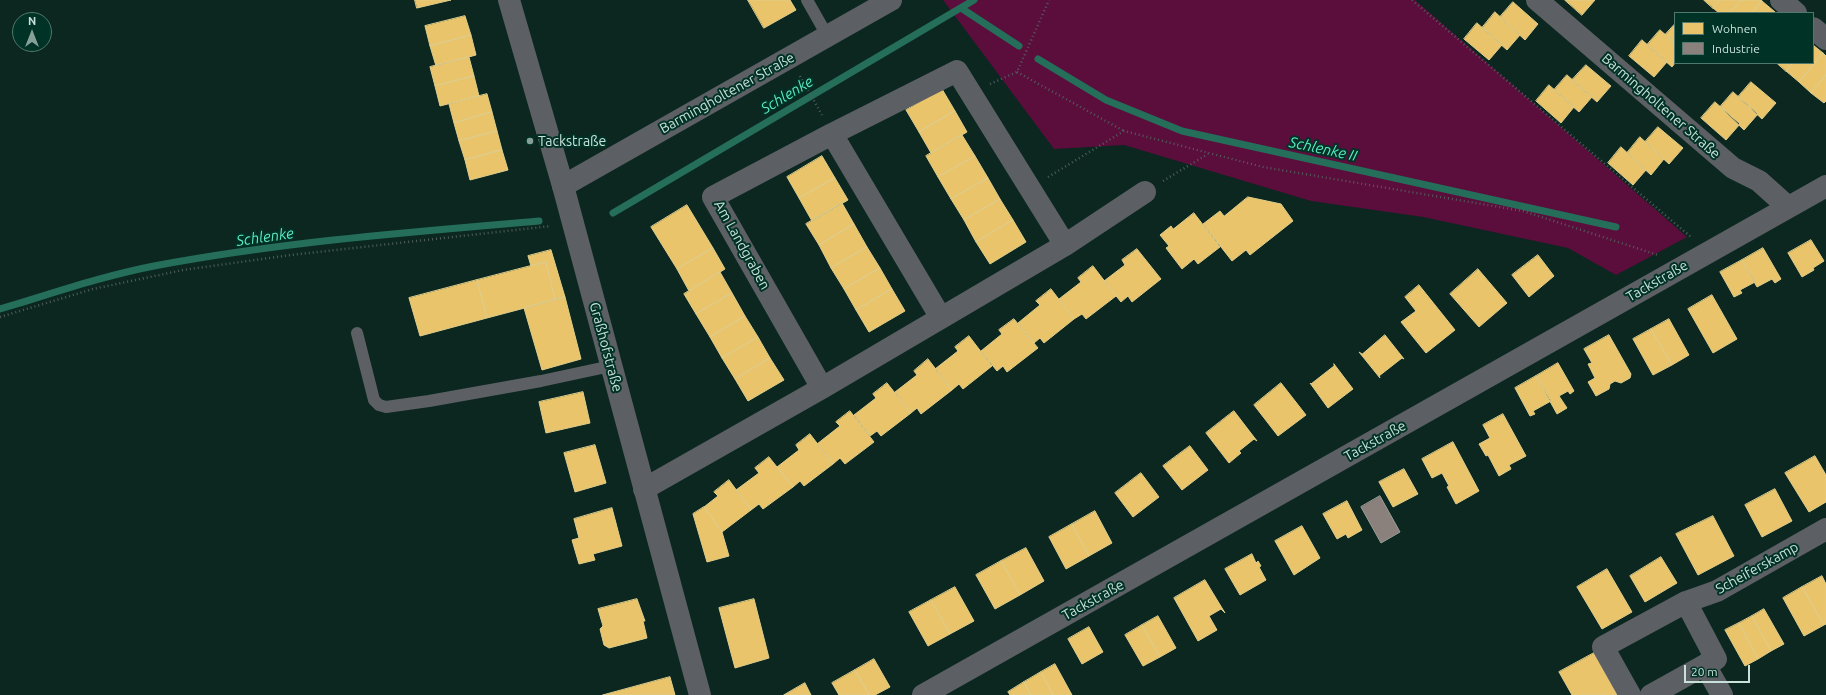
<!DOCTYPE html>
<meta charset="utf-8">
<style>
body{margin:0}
#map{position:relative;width:1826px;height:695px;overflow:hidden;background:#0b2720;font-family:Ubuntu,sans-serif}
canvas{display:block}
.legend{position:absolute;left:1674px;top:12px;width:140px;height:52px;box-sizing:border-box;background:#003226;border:1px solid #50786e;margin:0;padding:5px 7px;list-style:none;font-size:12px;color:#c9e1d9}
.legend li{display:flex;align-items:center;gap:8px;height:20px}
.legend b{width:20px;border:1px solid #50786e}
.north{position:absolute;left:12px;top:12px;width:40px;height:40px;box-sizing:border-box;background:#003226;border:1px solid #50786e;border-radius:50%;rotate:0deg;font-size:11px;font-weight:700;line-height:16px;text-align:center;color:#c9e1d9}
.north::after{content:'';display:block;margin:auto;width:14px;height:18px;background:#86a098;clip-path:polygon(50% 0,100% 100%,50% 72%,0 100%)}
.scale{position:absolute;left:1684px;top:665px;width:66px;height:18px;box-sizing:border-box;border:2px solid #c9e1d9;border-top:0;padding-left:5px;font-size:12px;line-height:14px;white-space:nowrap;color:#c9e1d9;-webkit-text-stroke:3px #003226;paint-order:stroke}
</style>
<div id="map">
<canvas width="1826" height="695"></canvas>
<ul class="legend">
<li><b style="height:11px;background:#e9c46a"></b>Wohnen</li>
<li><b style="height:11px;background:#8a817c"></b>Industrie</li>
</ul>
<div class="north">N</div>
<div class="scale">20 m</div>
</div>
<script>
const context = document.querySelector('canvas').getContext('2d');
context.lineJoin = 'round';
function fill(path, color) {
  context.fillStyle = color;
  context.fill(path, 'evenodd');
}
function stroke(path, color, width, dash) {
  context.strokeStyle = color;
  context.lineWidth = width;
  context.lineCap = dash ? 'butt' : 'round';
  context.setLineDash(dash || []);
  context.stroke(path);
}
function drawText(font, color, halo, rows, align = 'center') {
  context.font = font + ' Ubuntu,sans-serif';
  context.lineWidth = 4;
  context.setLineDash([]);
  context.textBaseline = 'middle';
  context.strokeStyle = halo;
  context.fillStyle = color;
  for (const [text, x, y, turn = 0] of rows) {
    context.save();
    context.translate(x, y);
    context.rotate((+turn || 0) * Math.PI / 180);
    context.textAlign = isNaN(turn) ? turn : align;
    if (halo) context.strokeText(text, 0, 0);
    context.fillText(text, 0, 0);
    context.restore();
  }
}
fill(new Path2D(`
 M943,0H1415L1687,237L1616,275L1568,248L1423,217L1311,201L1124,145L1054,149Z`), '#5b0d3c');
const homes = new Path2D(`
 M415,0H451L417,8Z
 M748,0H790L796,10L764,28Z
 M1565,0H1595L1582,15Z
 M1704,0H1720L1713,8Z
 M1720,0H1742L1730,13H1719L1713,8Z
 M1742,0H1761L1762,1L1752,13H1730Z
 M1762,1L1775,12V13H1752Z
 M1513,2L1538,24L1525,40L1500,17Z
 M1495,12L1520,35L1507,50L1482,28Z
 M465,16L471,35L430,46L425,26Z
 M1477,23L1502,45L1489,60L1464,39Z
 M1675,24V43L1665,35Z
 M1660,30L1675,43V63L1672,67L1647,45Z
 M471,35L476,55L436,66L430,46Z
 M1642,40L1667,62L1654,77L1629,56Z
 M1813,45L1823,53L1799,82L1786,71L1793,63H1813Z
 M1823,53L1826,56V75L1811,93L1799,82Z
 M469,57L474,76L435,86L430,67Z
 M1777,63H1793L1786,71Z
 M1586,65L1611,86L1597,102L1572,80Z
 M1567,75L1592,97L1579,112L1554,90Z
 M1826,75V101L1824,103L1811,93Z
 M474,76L479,96L440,106L435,86Z
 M1751,82L1776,103L1762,119L1738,97Z
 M1549,85L1574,107L1561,123L1536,101Z
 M942,89L955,111L919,132L906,110Z
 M1733,92L1758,114L1744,130L1720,107Z
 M487,94L492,112L454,123L449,104Z
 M1715,102L1740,124L1726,140L1701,118Z
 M955,111L967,132L931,153L919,132Z
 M492,112L497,131L459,141L454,123Z
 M1658,127L1683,148L1669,164L1645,142Z
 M497,131L502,150L465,160L459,141Z
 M962,135L975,156L938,177L926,156Z
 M1640,137L1664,159L1651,175L1627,153Z
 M1621,147L1646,170L1633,185L1608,163Z
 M502,150L508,170L470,180L465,160Z
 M822,156L835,178L799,198L787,177Z
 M975,156L988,178L951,199L938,177Z
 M835,178L848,200L812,221L799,198Z
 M988,178L1000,199L964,220L951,199Z
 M1248,197L1281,204L1293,221L1250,255L1246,250L1232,261L1203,224L1220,211L1224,216Z
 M1000,199L1013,220L976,242L964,220Z
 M842,203L854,224L819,245L806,224Z
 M687,205L713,248L677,269L651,227Z
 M1194,213L1220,247L1198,264L1194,259L1182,269L1166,248L1169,246L1160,235L1171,226L1173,229Z
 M1013,220L1026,242L990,264L976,242Z
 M854,224L867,247L831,268L819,245Z
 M1811,240L1824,261L1813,268L1814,270L1802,277L1788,253Z
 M867,247L880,268L844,289L831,268Z
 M713,248L725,269L689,291L677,269Z
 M1763,248L1781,279L1775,283L1772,279L1757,287L1742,260Z
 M1137,249L1161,279L1132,302L1128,296L1121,302L1104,281L1125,265L1122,260Z
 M551,250L565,297L555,300L546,262L531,266L528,256Z
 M1538,255L1554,276L1529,297L1512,275Z
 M1742,260L1755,282L1740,290L1742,293L1734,297L1720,272Z
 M546,262L555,300L487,318L477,280Z
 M1093,266L1116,296L1086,319L1082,314L1074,319L1059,299L1081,282L1078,278Z
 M880,268L892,289L856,310L844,289Z
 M1478,269L1507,303L1479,327L1450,294Z
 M720,272L732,293L696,314L684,294Z
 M477,280L487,318L420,336L409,298Z
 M1419,285L1455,330L1426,353L1401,322L1416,311L1405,297Z
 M892,289L905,311L869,332L856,310Z
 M1051,289L1074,319L1044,343L1040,338L1034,343L1018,323L1040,305L1036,301Z
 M732,293L745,316L710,337L696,314Z
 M1712,295L1737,339L1713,353L1688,309Z
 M565,297L581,359L542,370L524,308Z
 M745,316L758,337L722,358L710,337Z
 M1014,319L1038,348L1007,372L1003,366L997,371L981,351L1002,334L999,330Z
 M1669,319L1689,355L1672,365L1651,329Z
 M1651,329L1672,365L1653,375L1633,339Z
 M1385,335L1404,359L1402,358L1379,376L1380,378L1359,352L1362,354Z
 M1609,335L1631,374L1630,378L1621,383L1615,381L1610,384L1609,389L1596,396L1588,382L1595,378L1588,364L1592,363L1584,349Z
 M969,336L992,366L963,389L959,384L952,390L935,369L958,351L955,347Z
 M758,337L770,358L735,379L722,358Z
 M770,358L784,380L748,401L735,379Z
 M928,359L952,390L921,414L917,408L911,413L895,392L917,375L914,371Z
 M1558,363L1574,391L1570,394L1568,391L1559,396L1567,408L1557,414L1536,376Z
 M1334,364L1353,389L1328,408L1310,383L1311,384L1334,366Z
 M1536,376L1551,401L1533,411L1535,414L1530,416L1515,388Z
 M887,383L911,413L881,436L877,431L870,436L854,415L876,398L873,394Z
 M1281,383L1306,415L1278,436L1254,405Z
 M583,392L590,423L546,433L539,402Z
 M850,411L874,442L845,464L840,458L833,464L817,444L840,426L836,422Z
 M1234,411L1257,441L1254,439L1239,451L1241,453L1229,463L1206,433Z
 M1503,414L1526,456L1509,465L1511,469L1499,476L1488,455L1486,456L1479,444L1490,438L1483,425Z
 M810,434L833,464L804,486L800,481L793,487L777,467L799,450L796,445Z
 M1453,442L1479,491L1456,504L1447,487L1449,486L1442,473L1432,478L1422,459Z
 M595,445L606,483L575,492L564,453Z
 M1190,446L1208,470L1182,490L1163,466Z
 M1815,456L1826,475V502L1809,512L1785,473Z
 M769,457L793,487L763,509L759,504L751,510L736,490L759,473L755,468Z
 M1404,469L1418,494L1393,507L1379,482Z
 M1141,473L1159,497L1133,517L1115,493Z
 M729,480L751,510L722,532L704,507L718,496L714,492Z
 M1775,489L1792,521L1762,537L1745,505Z
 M1347,501L1362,530L1348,538L1346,534L1337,539L1323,514Z
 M704,507L722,532L729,556L707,562L693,514Z
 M612,508L622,546L593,554L595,560L579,564L572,540L579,538L574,519Z
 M1095,511L1112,543L1089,556L1072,524Z
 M1713,516L1734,556L1698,575L1676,534Z
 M1072,524L1089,556L1066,569L1049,537Z
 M1302,526L1320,558L1294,575L1275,541Z
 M1026,548L1044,581L1020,595L1001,561Z
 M1252,554L1256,563L1258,561L1261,566L1259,567L1266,580L1240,595L1225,569Z
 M1661,557L1677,583L1645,602L1630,576Z
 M1001,561L1020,595L995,609L976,575Z
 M1607,569L1632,612L1602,629L1577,587Z
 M1822,576L1826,584V624L1824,625L1802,587Z
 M1205,580L1225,613L1221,609L1209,616L1217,630L1198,641L1174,598Z
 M955,587L974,621L950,634L931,600Z
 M1802,587L1824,625L1804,636L1783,598Z
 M637,599L645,621H643L647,638L609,648L604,645L600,629L603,626L598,609Z
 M754,599L769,658L735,668L719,608Z
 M931,600L950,634L928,646L909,612Z
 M1764,609L1784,644L1771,651L1752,616Z
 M1158,616L1176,648L1160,657L1142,625Z
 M1752,616L1771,651L1758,659L1739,623Z
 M1739,623L1758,659L1745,666L1725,630Z
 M1142,625L1160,657L1143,666L1125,635Z
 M1089,627L1103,652L1082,664L1068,639Z
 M1594,653L1617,694L1616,695H1572L1559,672Z
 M874,659L890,687L875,695H869L855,670Z
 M1055,664L1072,695H1053L1041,672Z
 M855,670L869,695H839L832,683Z
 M1041,672L1053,695H1031L1024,682Z
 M670,677L675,695H603Z
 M1024,682L1031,695H1010L1008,692Z
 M805,683L811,695H784Z`);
fill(homes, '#e9c46a');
stroke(homes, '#dfcd8b', 1);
const industry = new Path2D(`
 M1380,496L1400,532L1381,543L1361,507Z`);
fill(industry, '#8a817c');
stroke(industry, '#9d9e98', 1);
stroke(new Path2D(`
 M961,8L1019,46
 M1038,59L1106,100L1182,131L1616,227
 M613,213L974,0
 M0,309C51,294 102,276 154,266C281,242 410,232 539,221`), '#246e5a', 7);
stroke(new Path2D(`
 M1412,0L1691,237
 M1017,72L1124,131
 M800,76L822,115
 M990,84L1017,72L1049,0
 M1048,177L1124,131L1263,167L1523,211L1658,255
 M1163,181L1208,154
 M0,317L93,289L183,270L291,255L551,226`), '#515d5c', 2.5, [1, 3]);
stroke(new Path2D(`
 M807,0L828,37
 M357,333L374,400L379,405L386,407L429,401L541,381L611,366`), '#5c5f63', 12);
stroke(new Path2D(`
 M1537,0L1733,168L1759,181L1788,207
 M1781,0L1796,13
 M1813,28L1826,39
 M832,134L957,71L1065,245
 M563,186L891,0
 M822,388L713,197L832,134L941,318
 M644,489L822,388L1065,245L1145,192
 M923,695L1826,186
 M1630,695L1603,647L1686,602
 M1651,695L1705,665
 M1722,695L1705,665L1716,659L1686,602L1717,591L1826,529`), '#5c5f63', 22);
stroke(new Path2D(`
 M509,0L563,186L700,695`), '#5c5f63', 22);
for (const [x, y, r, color] of [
 [530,141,4,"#86a098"]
]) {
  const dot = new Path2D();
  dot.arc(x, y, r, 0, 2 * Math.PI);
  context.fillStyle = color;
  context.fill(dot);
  stroke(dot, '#003226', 1.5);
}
drawText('14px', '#c9e1d9', '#003226', [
 ["Barmingholtener Straße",727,93,-29],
 ["Barmingholtener Straße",1661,106,41],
 ["Am Landgraben",742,245,61],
 ["Tackstraße",1657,281,-30],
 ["Graßhofstraße",606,347,75],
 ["Tackstraße",1375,441,-29],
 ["Scheiferskamp",1757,568,-29],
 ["Tackstraße",1093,600,-29]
]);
drawText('14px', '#c9e1d9', '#003226', [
 ["Tackstraße",538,141]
], 'left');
drawText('italic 15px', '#5ce9c3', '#003226', [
 ["Schlenke",787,95,-31],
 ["Schlenke II",1323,149,12],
 ["Schlenke",265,237,-8]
]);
</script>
